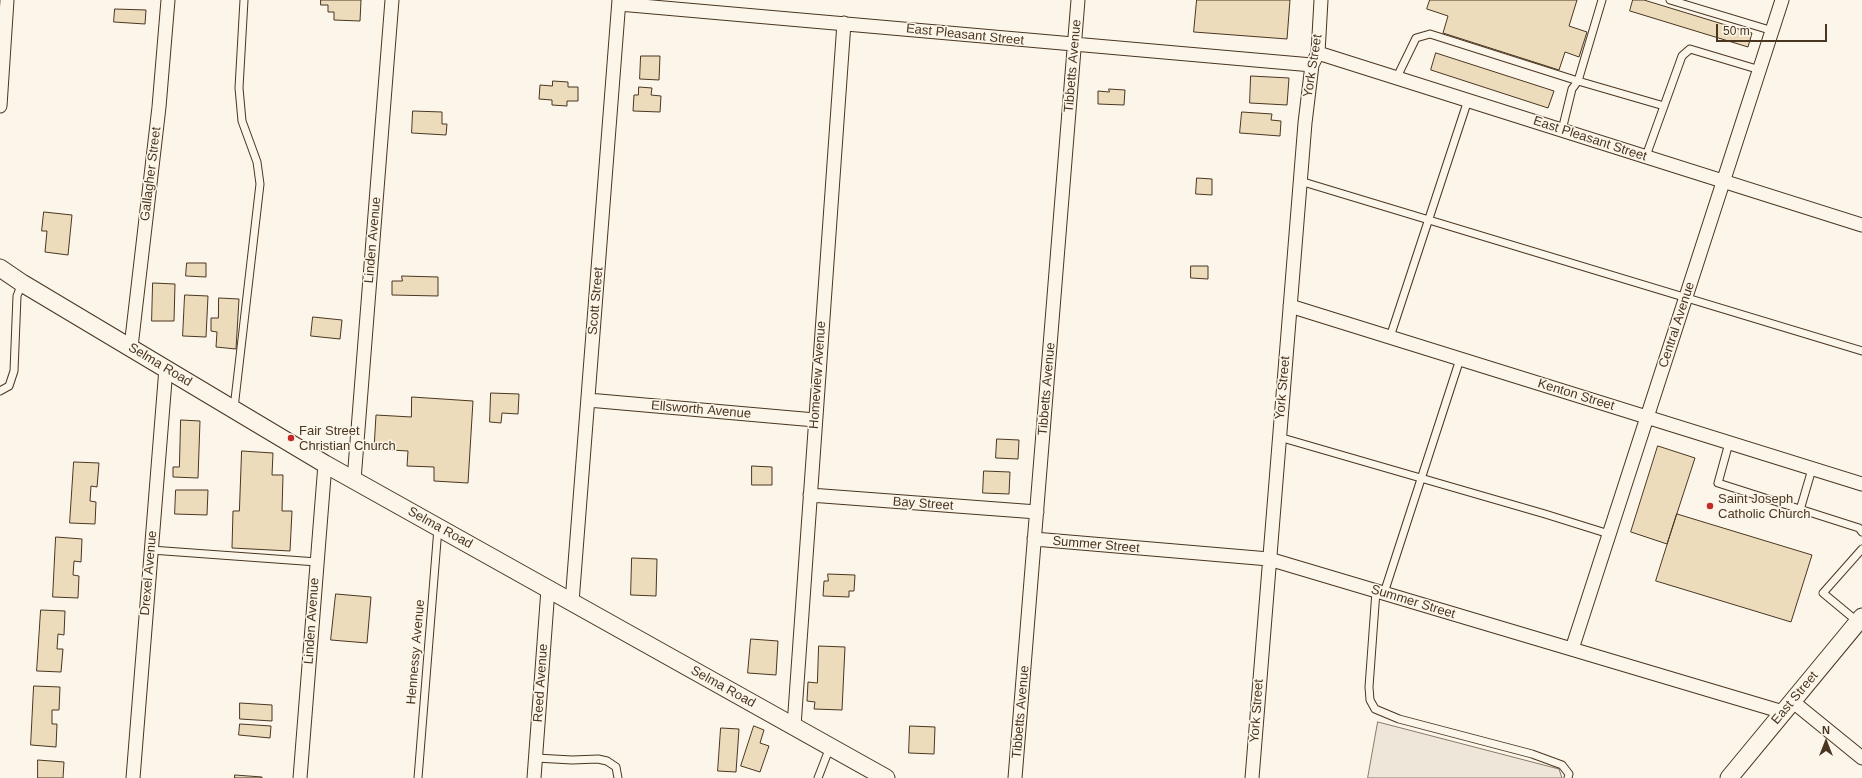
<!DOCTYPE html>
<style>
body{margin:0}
#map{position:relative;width:1862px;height:778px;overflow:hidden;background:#fbf6e9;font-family:Arial,sans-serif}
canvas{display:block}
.north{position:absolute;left:1806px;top:722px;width:40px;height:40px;-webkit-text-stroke:3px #fbf6e9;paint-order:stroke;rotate:0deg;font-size:11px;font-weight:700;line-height:16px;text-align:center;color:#4a3520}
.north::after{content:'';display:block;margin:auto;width:14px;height:18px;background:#4a3520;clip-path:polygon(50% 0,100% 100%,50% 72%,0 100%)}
.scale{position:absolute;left:1716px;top:24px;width:111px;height:18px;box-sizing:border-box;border:2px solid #4a3520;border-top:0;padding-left:5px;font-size:12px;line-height:14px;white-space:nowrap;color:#4a3520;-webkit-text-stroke:3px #fbf6e9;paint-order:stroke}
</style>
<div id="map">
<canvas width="1862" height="778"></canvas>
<div class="north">N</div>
<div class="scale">50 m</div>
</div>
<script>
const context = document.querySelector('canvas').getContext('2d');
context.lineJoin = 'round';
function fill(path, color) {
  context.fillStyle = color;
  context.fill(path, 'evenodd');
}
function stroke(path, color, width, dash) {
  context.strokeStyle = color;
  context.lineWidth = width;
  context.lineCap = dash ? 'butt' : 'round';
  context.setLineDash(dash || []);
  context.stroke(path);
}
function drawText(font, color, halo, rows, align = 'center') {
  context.font = font + ' Arial,sans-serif';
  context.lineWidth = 3;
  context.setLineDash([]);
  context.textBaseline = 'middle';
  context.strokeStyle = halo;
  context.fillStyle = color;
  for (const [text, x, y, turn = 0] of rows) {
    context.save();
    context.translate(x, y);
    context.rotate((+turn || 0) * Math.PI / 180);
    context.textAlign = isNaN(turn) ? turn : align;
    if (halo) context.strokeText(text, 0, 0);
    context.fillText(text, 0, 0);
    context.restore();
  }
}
const green = new Path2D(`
 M1378,722L1559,769L1562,778H1368Z`);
fill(green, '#ede6d9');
stroke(green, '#887966', 1);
const building = new Path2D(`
 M321,0H361L360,21L334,20V12H328V5H321Z
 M1197,0H1290L1287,39L1194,32Z
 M1430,0H1577L1569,26L1587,32L1579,57L1565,52L1559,70L1443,33L1448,16L1427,9Z
 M1633,0H1644L1752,33L1748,47L1630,11Z
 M115,9L146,10L145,24L114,22Z
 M1436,53L1554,91L1548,108L1431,70Z
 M641,56H660L659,80L640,79Z
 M1251,76L1289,78L1287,105L1250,103Z
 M553,81L568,82V87H578V101H567V106L552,105V100L539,99L540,85L552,86Z
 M639,87L652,88L651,95L661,96L660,112L633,111L634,95H638Z
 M1109,89L1125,90L1124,105L1098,104V91L1109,92Z
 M413,111L442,112V124H447L446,135L412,133Z
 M1242,112L1272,114L1271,120L1281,121L1280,136L1240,133Z
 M1197,178L1212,179V195L1196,194Z
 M44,212L72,215L68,255L45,252L47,231H42Z
 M187,263H206V277L186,276Z
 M1191,266H1208V279L1191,278Z
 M402,276L438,277V296L392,295V281H402Z
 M153,283L175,284L174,321H152Z
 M185,295L208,296L206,337L183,336Z
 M219,298L239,299L236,349L216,347L217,332L211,331V318H218Z
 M313,317L342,320L340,339L311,336Z
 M491,393L519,394L518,414L502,413L501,423L490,422Z
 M412,397L473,401L468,483L434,481V467L407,466L408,451L374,449L376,415L411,417Z
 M181,420L200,421L198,478L173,477V467H179Z
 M997,439L1019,440L1018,459L996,458Z
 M1658,446L1695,458L1667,544L1631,532Z
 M242,451L273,453L272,475H283L282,511H292L290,551L232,548L233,511H239Z
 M74,462L99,463L97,487L91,486L90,501L96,502L95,524L70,523Z
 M752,466L772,467V485H752Z
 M984,471L1010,472L1009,494L983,493Z
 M176,490H208L207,515L175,514Z
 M1677,514L1812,555L1791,622L1656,581Z
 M56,537L82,539L81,562L74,561L73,575L79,576L78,598L53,597Z
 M632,558L657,559L656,596L631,595Z
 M828,574L855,575L854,591H849V597L823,596L824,581H828Z
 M336,594L371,597L367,643L331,640Z
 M41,610L65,611L64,635L58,634L57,649H63L61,672L37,671Z
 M751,639L778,641L776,675L748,673Z
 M819,646L845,647L842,710L814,709L815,702L807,701L808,682L817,683Z
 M34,686L60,687L59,710H52V724H57L56,747L31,745Z
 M240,703L272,705V721L240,719Z
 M240,724L271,726L270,738L239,735Z
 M754,726L764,730L760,743L769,746L760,772L741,766Z
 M910,726L935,727L934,754L909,753Z
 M721,728L739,729L736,772L718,771Z
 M38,760L64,762L63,778H38Z
 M235,775L262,777V778H235Z`);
fill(building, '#ecdcbc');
stroke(building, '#4a3520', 1);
const service = new Path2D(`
 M1602,0L1578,81L1664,106
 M1670,0L1773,31
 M1397,77L1416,38L1430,34L1578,81L1572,89L1562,130
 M1646,156L1682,56L1690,49L1760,70
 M1300,181L1862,351
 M1390,337L1468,100
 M0,391L9,386L14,371L17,296L22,283
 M234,408L260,184L257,162L242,121L239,88L244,0
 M1279,437L1545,514L1609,534
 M1729,443L1718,483L1859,528L1862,532
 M1800,510L1812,469
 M151,550L317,562
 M1376,591L1369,687L1370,700L1375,709L1399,719L1532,754L1562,765L1569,774L1568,778
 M1384,593L1460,359
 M1858,622L1823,593L1862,549
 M536,758L572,760L598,759L607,761L616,767L618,778
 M418,778L438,528
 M818,778L830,747`);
const minor = new Path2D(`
 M619,4L1312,65
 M1318,53L1862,225
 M0,106L7,0
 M1290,306L1862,484
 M131,347L159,107L168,0
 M588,400L815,420
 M354,480L392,0
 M810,495L1037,512
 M1034,539L1269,559L1783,712
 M572,602L619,0
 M1572,649L1782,0
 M1792,701L1862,758
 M794,726L844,23
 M133,778L166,368
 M300,778L325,464
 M534,778L548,589
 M1015,778L1078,0
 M1252,778L1305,123L1312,65L1318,53L1321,0`);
const tertiary = new Path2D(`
 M0,268L22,283L325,464L886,778
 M1729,778L1862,617`);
stroke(service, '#4a3520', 9);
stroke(minor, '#4a3520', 15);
stroke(tertiary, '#4a3520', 19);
stroke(service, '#fbf6e9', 7);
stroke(minor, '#fbf6e9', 13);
stroke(tertiary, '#fbf6e9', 17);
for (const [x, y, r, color] of [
 [291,438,4,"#c62828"],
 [1710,506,4,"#c62828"]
]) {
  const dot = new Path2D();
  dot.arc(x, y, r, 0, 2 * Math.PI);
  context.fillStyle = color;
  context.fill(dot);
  stroke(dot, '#fbf6e9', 1.5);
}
drawText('13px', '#4a3520', '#fbf6e9', [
 ["East Pleasant Street",965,35,6],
 ["Tibbetts Avenue",1073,66,-85],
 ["York Street",1313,66,-81],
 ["East Pleasant Street",1590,139,18],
 ["Gallagher Street",151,174,-83],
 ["Linden Avenue",373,240,-85],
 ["Scott Street",596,301,-85],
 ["Central Avenue",1677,325,-72],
 ["Selma Road",160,365,31],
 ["Homeview Avenue",818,375,-86],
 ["York Street",1283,388,-85],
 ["Tibbetts Avenue",1047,389,-85],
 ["Kenton Street",1576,395,17],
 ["Ellsworth Avenue",701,410,5],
 ["Bay Street",923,504,4],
 ["Selma Road",440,528,29],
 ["Summer Street",1096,545,5],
 ["Drexel Avenue",149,573,-85],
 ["Summer Street",1413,602,17],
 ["Linden Avenue",312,621,-86],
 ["Hennessy Avenue",416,652,-85],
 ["Reed Avenue",541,683,-86],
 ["Selma Road",723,687,29],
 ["East Street",1795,698,-50],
 ["York Street",1257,711,-86],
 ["Tibbetts Avenue",1021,712,-85]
]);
drawText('13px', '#4a3520', '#fbf6e9', [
 ["Fair Street",299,431],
 ["Christian Church",299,446],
 ["Saint Joseph",1718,499],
 ["Catholic Church",1718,514]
], 'left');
</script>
